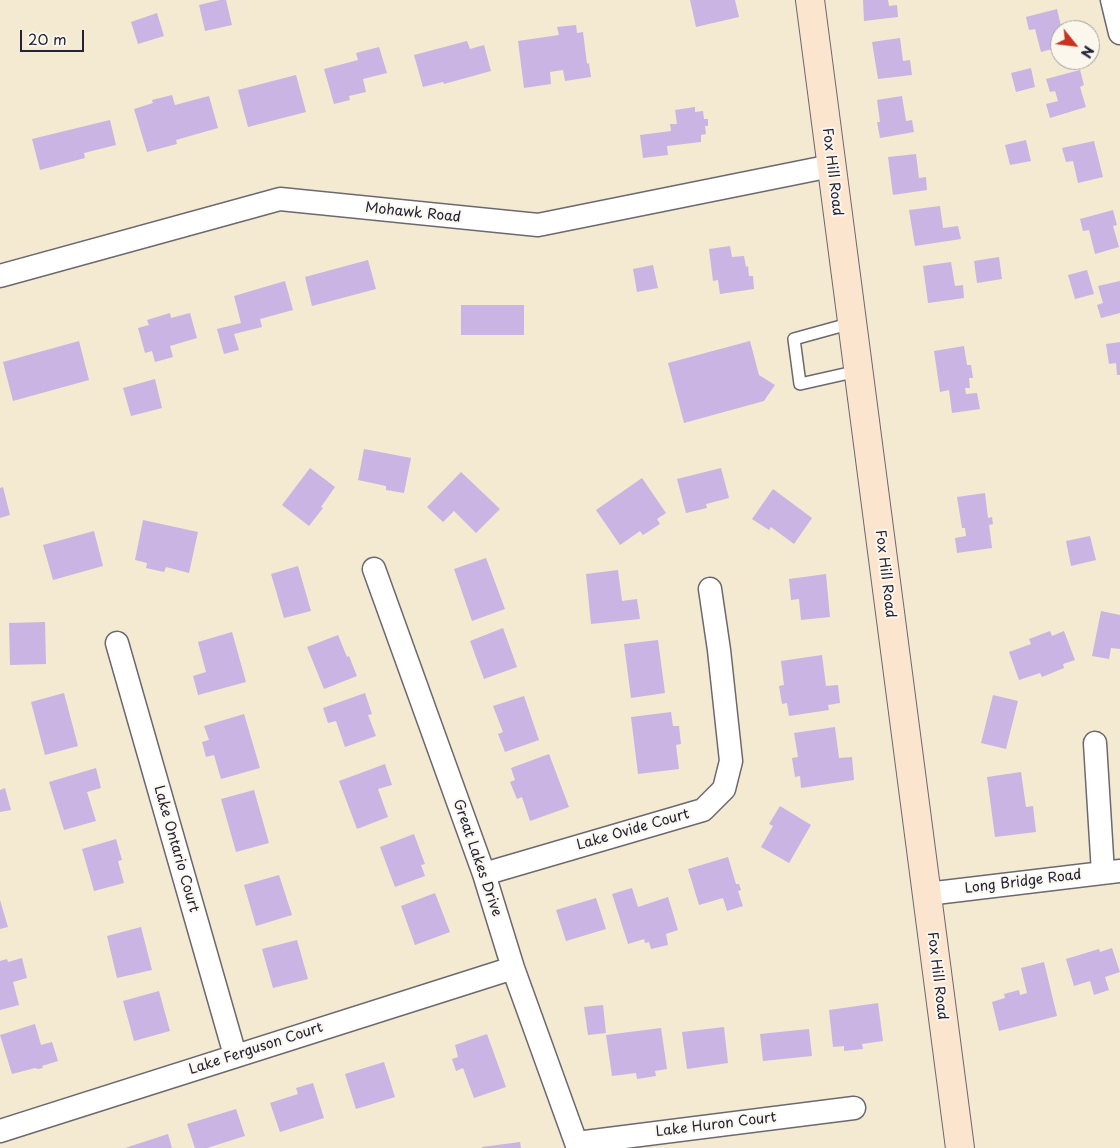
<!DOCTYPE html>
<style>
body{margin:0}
#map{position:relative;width:1120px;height:1148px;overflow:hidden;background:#f4e9d1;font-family:"Playpen Sans",sans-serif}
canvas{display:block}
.north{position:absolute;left:1050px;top:20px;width:50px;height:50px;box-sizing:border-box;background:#fbf7ec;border:1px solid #a4a2a5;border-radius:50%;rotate:119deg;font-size:14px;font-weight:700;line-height:20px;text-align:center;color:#22223b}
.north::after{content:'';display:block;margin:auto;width:18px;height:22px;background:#c8321e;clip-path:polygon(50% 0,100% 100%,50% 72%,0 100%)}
.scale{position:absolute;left:20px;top:30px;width:64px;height:22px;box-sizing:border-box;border:2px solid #22223b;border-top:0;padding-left:6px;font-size:15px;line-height:18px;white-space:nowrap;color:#22223b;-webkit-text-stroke:4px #fbf7ec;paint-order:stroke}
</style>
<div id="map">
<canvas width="1120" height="1148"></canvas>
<div class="north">N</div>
<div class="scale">20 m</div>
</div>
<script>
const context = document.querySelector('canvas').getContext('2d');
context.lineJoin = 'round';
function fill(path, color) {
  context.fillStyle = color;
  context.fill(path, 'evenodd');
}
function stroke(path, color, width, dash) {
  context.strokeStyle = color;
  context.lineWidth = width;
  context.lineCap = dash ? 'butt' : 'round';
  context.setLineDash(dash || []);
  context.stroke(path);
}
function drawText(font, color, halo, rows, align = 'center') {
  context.font = font + ' "Playpen Sans",sans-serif';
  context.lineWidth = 4;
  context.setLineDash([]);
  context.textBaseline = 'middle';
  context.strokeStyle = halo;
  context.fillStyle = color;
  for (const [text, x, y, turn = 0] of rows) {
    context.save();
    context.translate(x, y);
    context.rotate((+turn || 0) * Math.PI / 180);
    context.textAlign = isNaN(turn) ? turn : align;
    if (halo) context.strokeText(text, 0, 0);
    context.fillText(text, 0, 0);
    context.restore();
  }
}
fill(new Path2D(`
 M220,0H226L232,25L205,31L199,5Z
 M690,0H735L739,17L696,27Z
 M863,0H888L889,6L897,5L898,17L864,21Z
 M1057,9L1062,30H1060V47L1041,52L1035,29L1029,30L1026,17Z
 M157,13L164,36L138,44L131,22Z
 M576,25L577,33L583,32L587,64L589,63L591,77L565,81L563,70L550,72L551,84L524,88L518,41L559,35L557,27Z
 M900,38L903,61L910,60L912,75L878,79L872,42Z
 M467,41L470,49L484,45L491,71L444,84L443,82L423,87L414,55Z
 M379,47L387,73L363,79L366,92L349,96L350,100L334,104L324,69L358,60L356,53Z
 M1031,68L1035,87L1016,92L1011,73Z
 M1080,70L1084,85L1080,87L1086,107L1050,118L1046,104L1058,101L1055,91L1050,92L1046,79Z
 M296,75L306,112L248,127L238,90Z
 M172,95L175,105L209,96L218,128L176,140L177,144L147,152L134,109L153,103L152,100Z
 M902,96L906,121L912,120L914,132L880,138L877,122H880L877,100Z
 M695,107V112L703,111L704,119H708V126H705L706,134L701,135V142L667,146L668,155L643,158L640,135L671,131L670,124H677L675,110Z
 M110,120L116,145L84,153L85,158L40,170L32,139Z
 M1026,140L1031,161L1010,165L1005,145Z
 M1094,141L1103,177L1078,183L1073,161L1066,162L1062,148Z
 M916,154L919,178L926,177L927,190L893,195L888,157Z
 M940,206L943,228L958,226L961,239L915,246L909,210Z
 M1113,210L1117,225L1113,226L1119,247L1095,254L1089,230L1083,231L1080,219Z
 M730,246L732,257L744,256L746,267L748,266L749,276H753L754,289L720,294L718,280L713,281L709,249Z
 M999,257L1002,279L977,283L974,261Z
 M368,260L376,289L312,306L305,277Z
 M951,262L955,286L963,285L964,298L928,303L923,266Z
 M653,265L658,288L637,292L633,269Z
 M1087,270L1094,294L1075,299L1068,275Z
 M285,281L293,310L260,319L262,327L234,334L239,350L224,354L217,329L241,323L234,296Z
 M1120,281V313L1101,318L1097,305L1103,303L1098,286Z
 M461,305H524V335H461Z
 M170,313L171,318L190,313L197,338L170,346L173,357L155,362L152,351L145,353L138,328L149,325L147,320Z
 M79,341L89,380L13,401L3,362Z
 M750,341L759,375L775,385L764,401L684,423L668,363Z
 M1120,342V375H1117L1116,363L1109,364L1106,344Z
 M964,346L967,365H971L973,378H969L970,388H965L966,394L977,393L980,409L952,413L949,390L940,392L934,351Z
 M155,379L162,408L131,416L123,388Z
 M364,449L411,458L404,493L386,490V486L358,480Z
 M310,468L335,487L321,507L323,508L309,526L282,505Z
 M721,468L729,498L706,504L707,508L686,513L677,479Z
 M461,472L500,509L476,533L454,511L443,522L427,507Z
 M642,478L666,513L657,519L660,524L643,535L640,531L620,545L596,510Z
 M3,487L10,515L0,518V488Z
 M773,489L812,518L794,544L771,527L769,530L752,519Z
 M985,493L988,518L992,517L993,524L989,525L992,548L957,553L955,538L966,536L965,528H962L957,497Z
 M143,520L198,532L189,573L166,567L164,572L146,568L147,563L135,560Z
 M94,531L103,566L53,580L43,545Z
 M1090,536L1096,560L1071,566L1066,541Z
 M486,558L505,609L472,621L454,569Z
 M298,566L311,611L284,618L271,574Z
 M618,570L622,601L637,599L640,619L591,624L586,574Z
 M826,574L830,617L801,620L799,599L791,600L789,579Z
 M1101,611L1120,615V649L1111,648L1109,659L1092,656Z
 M45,622L46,664L10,665L9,623Z
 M503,628L517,667L484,679L470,641Z
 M1050,631L1052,636L1064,631L1075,660L1063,664L1064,668L1042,677L1040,673L1019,680L1009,652L1031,644L1029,639Z
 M232,632L246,682L198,695L193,676L206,672L198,642Z
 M338,635L347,657L349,656L357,676L324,689L307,647Z
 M658,640L665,693L631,698L624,644Z
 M822,655L826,686L838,685L840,703L828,705L829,710L789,716L787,703L782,704L779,686L784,685L781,661Z
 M64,693L78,746L45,755L31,702Z
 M365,693L372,714L368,715L376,736L345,747L336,721L328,723L323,708Z
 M993,695L1018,701L1006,749L981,743Z
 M524,696L539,740L505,752L498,734L503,732L493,706Z
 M671,712L673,726H679L681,744L676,745L679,769L638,774L631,717Z
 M244,714L260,768L221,779L214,755L206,757L202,742L209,740L204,726Z
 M835,727L839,758L852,757L854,780L801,788L800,776L795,777L792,758L798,757L794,733Z
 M549,754L569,807L530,821L522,797L517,799L510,782L515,780L511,768Z
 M385,764L392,785L378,789L388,817L357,829L339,781Z
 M96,768L101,788L87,792L96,821L64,830L49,782Z
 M1021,772L1026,807L1033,806L1036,832L995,837L987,777Z
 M5,788L11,810L0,812V790Z
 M254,790L269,843L236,852L221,799Z
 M780,806L811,825L789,863L761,847L773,826L769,824Z
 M414,834L425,864L421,865L425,876L395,887L380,847Z
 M116,839L122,860L118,861L124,883L94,891L82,849Z
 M728,857L736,884H739L741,890L738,891L743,906L727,911L723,898L699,905L688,869Z
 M279,875L292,915L256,926L244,885Z
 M632,888L638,907L668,897L678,930L666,934L668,945L651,949L649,942L645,943L644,939L628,944L612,894Z
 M435,893L450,932L415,945L401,906Z
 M596,898L606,929L566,941L556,910Z
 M0,900L8,927L0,929Z
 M141,927L152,970L117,978L107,936Z
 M297,940L308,979L273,988L262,949Z
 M1112,948L1120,972L1105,977L1109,990L1094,995L1090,981L1074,986L1066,959L1099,949L1100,952Z
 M22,958L27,978L13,982L19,1005L0,1010V961L7,959L8,962Z
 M1044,962L1057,1016L999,1031L992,1002L1005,998L1004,994L1019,990L1020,995L1027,993L1021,968Z
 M159,991L170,1031L134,1041L123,1001Z
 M878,1003L883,1041L862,1044L863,1049L844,1051V1046L833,1047L829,1010Z
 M603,1005L606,1033L588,1035L584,1007Z
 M35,1024L41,1045L52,1042L58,1061L42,1066L43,1068L38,1069L35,1068L12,1074L0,1035Z
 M724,1027L728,1063L687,1069L682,1032Z
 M661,1028L667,1069L655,1071L656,1076L637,1079L636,1073L612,1076L606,1035Z
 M809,1029L812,1056L763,1061L760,1034Z
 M487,1034L506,1087L474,1098L463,1068L456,1071L452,1059L458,1057L455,1045Z
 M384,1062L395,1097L356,1109L345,1074Z
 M313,1083L324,1118L280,1132L270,1103L298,1094L296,1088Z
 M236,1109L245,1136L207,1148H195L187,1124Z
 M168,1134L172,1148H125Z
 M520,1142L521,1148H482V1147Z`), '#cab4e3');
const lane = new Path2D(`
 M852,323L794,339L800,384L858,371`);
const street = new Path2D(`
 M1112,0L1120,33
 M0,276L280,199L538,225L831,166
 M374,569L484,874L513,968L578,1148
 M117,643L235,1055
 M1095,743L1103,873
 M484,874L703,810L724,789L731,761L719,650L710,589
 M927,894L1120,871
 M0,1131L513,968
 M577,1143L854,1108`);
const secondary = new Path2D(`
 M810,0L960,1148`);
stroke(lane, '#6c6870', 14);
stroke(street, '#6c6870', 25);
stroke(secondary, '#6c6870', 30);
stroke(lane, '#fff', 11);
stroke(street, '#fff', 22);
stroke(secondary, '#fbe5cf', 28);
drawText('14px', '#22223b', '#fbf7ec', [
 ["Fox Hill Road",832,172,83],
 ["Mohawk Road",413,213,6],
 ["Fox Hill Road",885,574,83],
 ["Lake Ovide Court",633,830,-16],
 ["Lake Ontario Court",176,849,74],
 ["Great Lakes Drive",477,858,71],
 ["Long Bridge Road",1023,882,-7],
 ["Fox Hill Road",937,976,83],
 ["Lake Ferguson Court",256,1049,-18],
 ["Lake Huron Court",716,1125,-7]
]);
</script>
